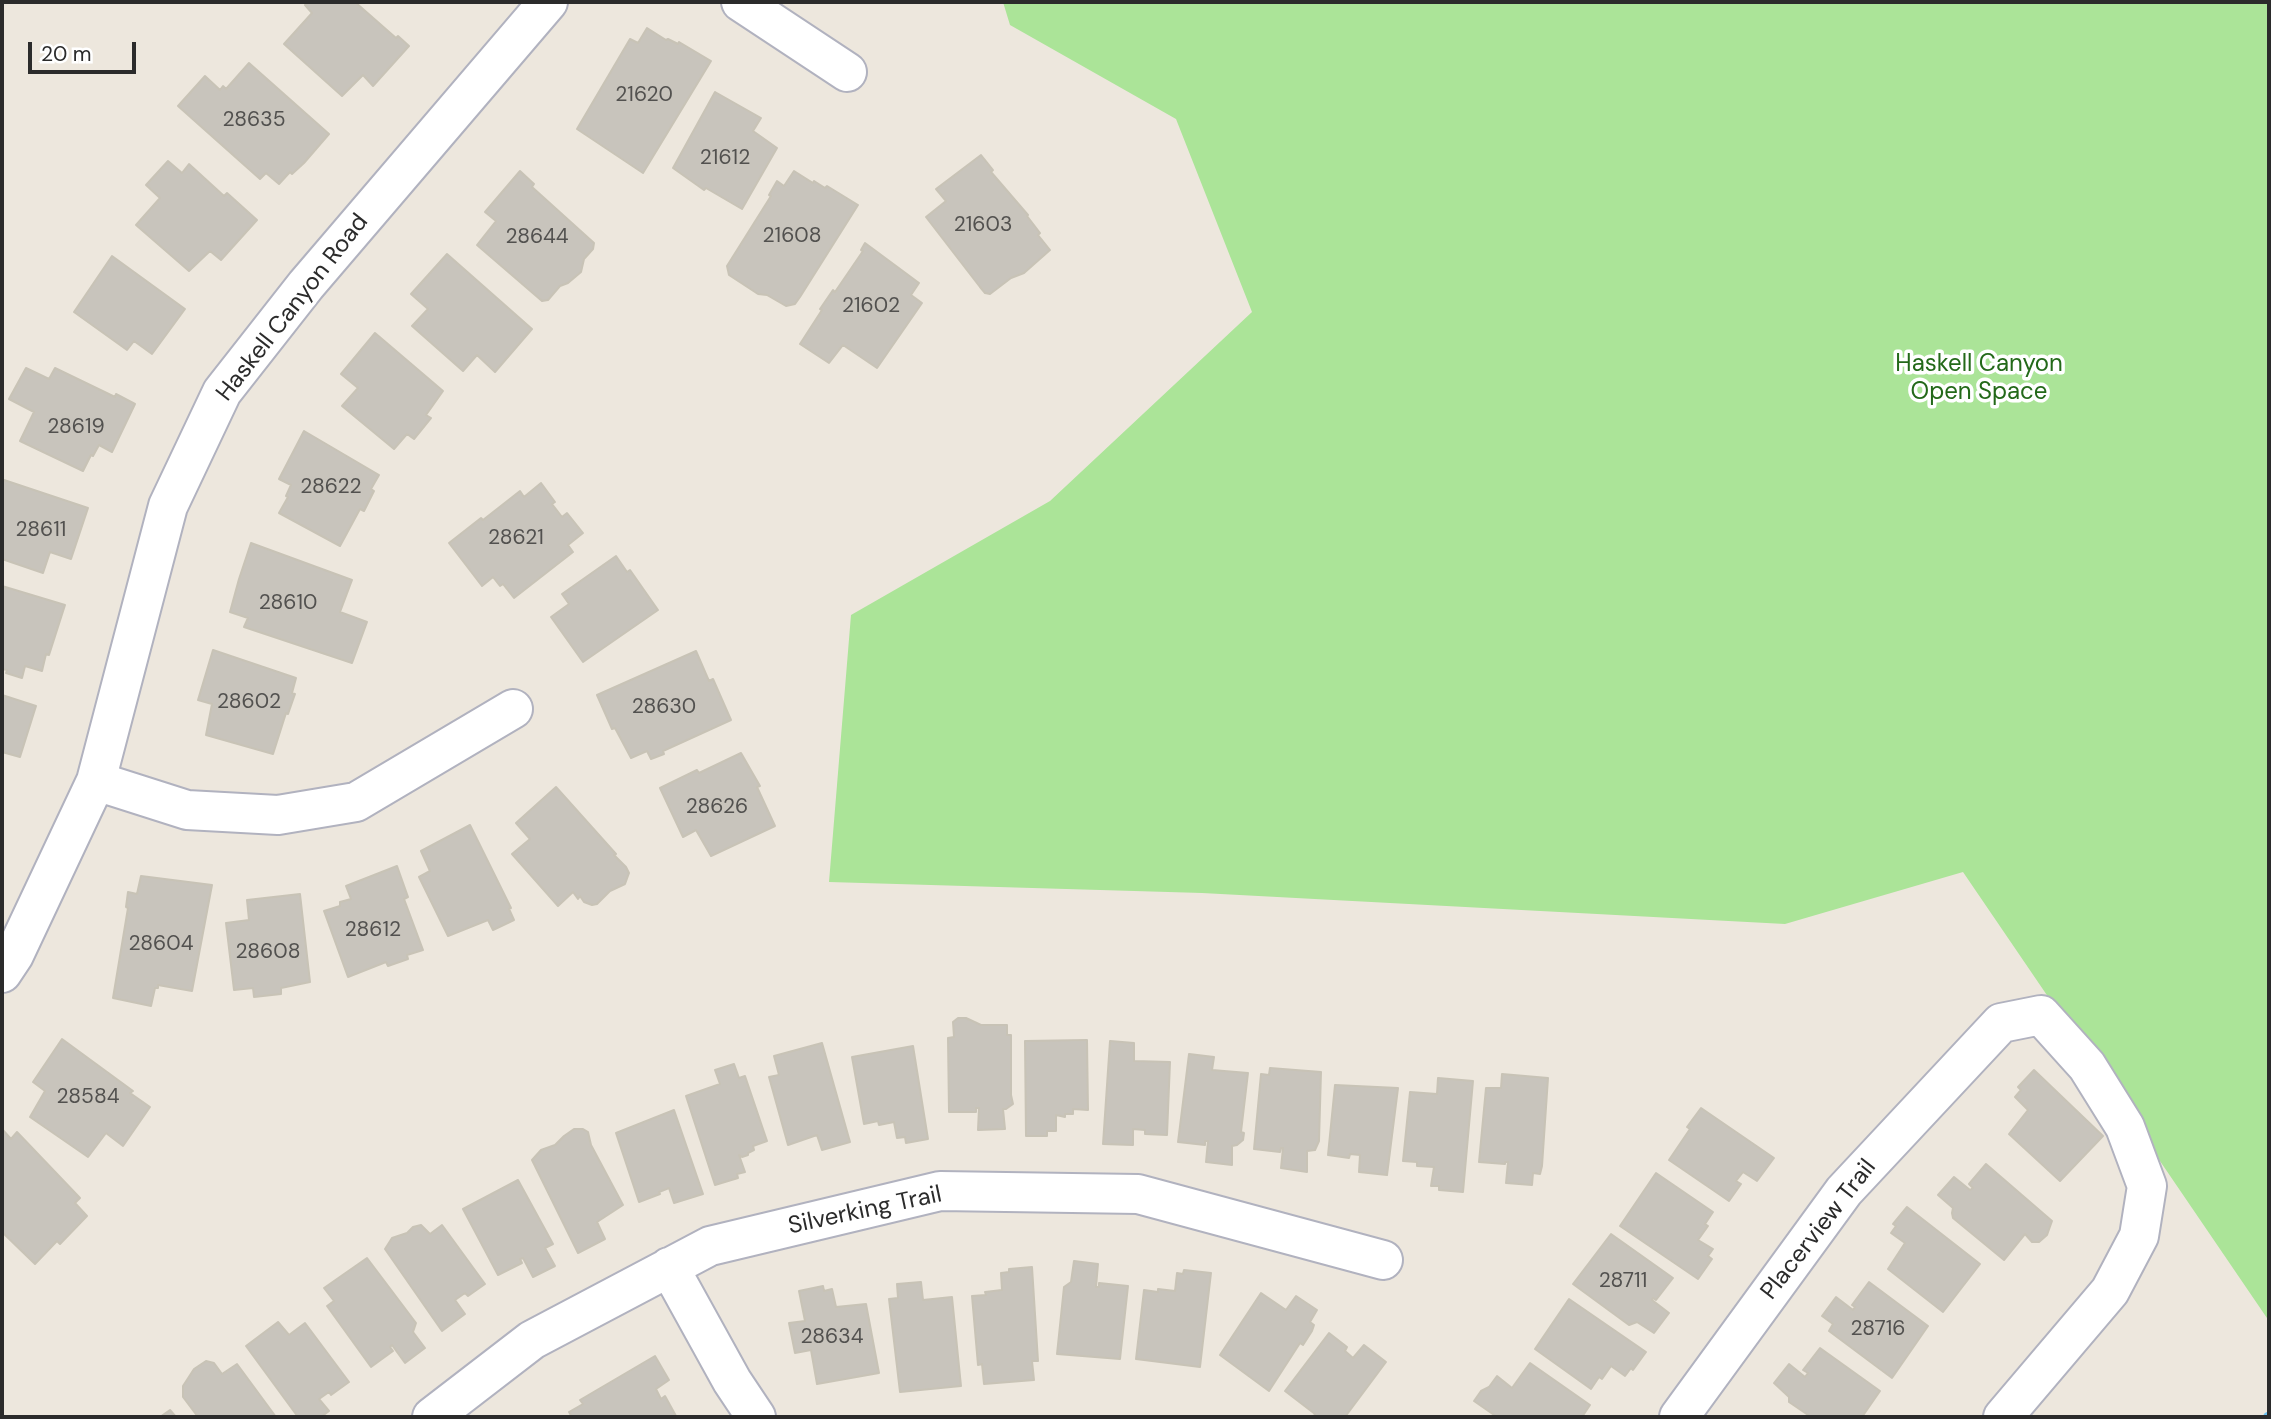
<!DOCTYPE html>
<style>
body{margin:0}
#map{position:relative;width:2271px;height:1419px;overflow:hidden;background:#ede7dd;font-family:"DM Sans",sans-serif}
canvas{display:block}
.frame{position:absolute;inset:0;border:4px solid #2b2b2b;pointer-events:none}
.scale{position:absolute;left:28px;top:42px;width:108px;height:32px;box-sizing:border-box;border:4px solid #2b2b2b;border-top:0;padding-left:9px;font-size:21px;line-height:24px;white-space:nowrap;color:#2b2b2b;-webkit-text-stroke:5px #fff;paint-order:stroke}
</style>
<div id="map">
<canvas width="2271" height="1419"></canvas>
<div class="frame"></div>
<div class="scale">20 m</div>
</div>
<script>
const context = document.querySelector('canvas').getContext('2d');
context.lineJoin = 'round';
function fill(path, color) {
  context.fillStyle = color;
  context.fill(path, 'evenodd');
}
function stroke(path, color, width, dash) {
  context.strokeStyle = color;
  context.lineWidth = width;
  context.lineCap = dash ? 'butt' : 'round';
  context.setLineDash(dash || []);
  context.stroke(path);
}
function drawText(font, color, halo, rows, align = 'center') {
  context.font = font + ' "DM Sans",sans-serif';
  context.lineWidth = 7;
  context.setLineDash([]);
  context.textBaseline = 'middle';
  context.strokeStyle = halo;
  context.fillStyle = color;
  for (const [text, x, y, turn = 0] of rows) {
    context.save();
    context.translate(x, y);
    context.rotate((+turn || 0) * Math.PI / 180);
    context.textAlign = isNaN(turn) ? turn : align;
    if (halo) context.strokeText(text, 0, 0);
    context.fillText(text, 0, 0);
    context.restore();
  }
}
fill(new Path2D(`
 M1003,2H2269V1321L1963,872L1785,924L1202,893L829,882L851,615L1050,501L1252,312L1176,119L1010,25Z`), '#abe498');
stroke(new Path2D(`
 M2268,1417H2269`), '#6ec2f0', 10);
const building = new Path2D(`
 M308,2H355L396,38L398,36L409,46L373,86L363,75L342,96L284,44L312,13L305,5Z
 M647,28L666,40L668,39L678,44L679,42L711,61L643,173L577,129L630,39L638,43Z
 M249,63L329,134L304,163L292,174L290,172L279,184L266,173L260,179L178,106L205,76L220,90L223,86L226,89Z
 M715,92L761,118L753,131L777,148L742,209L706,188L704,190L673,168Z
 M981,155L993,170L991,172L1028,215L1027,216L1040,233L1038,235L1050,250L1024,273L1011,278L990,294L985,293L980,287L926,217L946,201L936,189Z
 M168,161L182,173L189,164L224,196L227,193L257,220L221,260L210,251L189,271L136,225L160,198L146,185Z
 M520,171L534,184L532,187L594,243L593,249L584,259L581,272L568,283L560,286L548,300L542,301L477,245L496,221L485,212Z
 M794,171L813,183L814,181L825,188L827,186L858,205L800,297L795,304L786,306L767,295L758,294L729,275L727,266L771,196L769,195L777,181L784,186Z
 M865,243L919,283L911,295L922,303L877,368L843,345L829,363L800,344L822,310L820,309L833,290L835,292L863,251L861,250Z
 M447,254L532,329L495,372L477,355L463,371L412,326L428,309L411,294Z
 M112,256L185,309L152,354L134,341L127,350L74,312Z
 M375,333L443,391L426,415L431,418L414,439L407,434L394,449L342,406L358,388L341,374Z
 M26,368L49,379L55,368L115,397L116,394L135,404L112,452L99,445L93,456L91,455L83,471L20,441L34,412L9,399Z
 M304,431L379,475L371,489L374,491L364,511L360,509L340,546L279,513L288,497L286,496L291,485L279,479Z
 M4,480L88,508L71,559L50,552L43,573L2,559V484Z
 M541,483L555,502L552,504L562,517L567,513L583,533L568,545L573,552L514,598L503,584L500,586L493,577L482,586L449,543L481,518L483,520L520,491L524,497Z
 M251,543L352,580L340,612L367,622L352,663L244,627L248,618L230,612L239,579Z
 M616,556L627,572L630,570L658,610L583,662L551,617L569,604L562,594Z
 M2,586L65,605L49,655L46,654L42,671L25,666L22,678L6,673L7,670L2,669Z
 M213,650L296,678L292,693L295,694L288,714L286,713L273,754L206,735L212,704L198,700Z
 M696,651L709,681L713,679L731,720L663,751L664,754L651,759L647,751L631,758L615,728L612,729L597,695Z
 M2,695L36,706L20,757L2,752Z
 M741,753L760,786L757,787L775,826L711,856L696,830L683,837L660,788L697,770L699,773Z
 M556,787L616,854L614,855L626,867L629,873L625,884L610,891L597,904L592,905L584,902L580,896L578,899L573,892L558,906L512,854L530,839L516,823Z
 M470,825L511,908L509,909L514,920L493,930L488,920L448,936L419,877L430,871L421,851Z
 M397,866L408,897L404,899L423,950L407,955L408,959L388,966L386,962L348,977L324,911L340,906V902L351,899L346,886Z
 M141,876L212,885L192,991L158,985V988H155L151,1006L113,998L128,908L126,907L128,892L137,894Z
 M300,894L310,982L281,988V994L254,997L253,988L234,990L226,923L249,920L247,900Z
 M958,1018H966L981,1025H1007V1035H1011V1095L1013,1104L1006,1109H1003L1005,1129L978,1130L979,1108H976V1112H949L948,1038L954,1037L953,1022Z
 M62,1039L133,1091L130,1093L150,1107L123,1146L106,1133L88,1157L30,1117L45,1091L33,1082Z
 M1087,1040L1088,1110L1073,1109V1114H1065V1117L1056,1115V1131H1047V1136H1026L1025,1041Z
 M1110,1041L1134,1043V1061L1170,1062L1167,1135L1145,1134V1130L1133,1129V1145L1103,1144Z
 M822,1043L850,1142L822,1150L817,1135L788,1145L769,1077L779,1075L774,1056Z
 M913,1046L928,1139L906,1143L905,1137L897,1138L894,1122L879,1125L878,1121L864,1124L852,1057Z
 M1189,1054L1214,1057L1212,1070L1248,1073L1241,1132L1244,1133L1243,1140L1237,1145L1232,1146V1165L1206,1162L1208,1141H1205V1145L1178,1142Z
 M734,1064L739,1078L745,1076L767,1141L753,1146L754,1150L748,1153V1155L742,1157L739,1155L745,1172L737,1174L738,1178L715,1185L686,1096L720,1084L715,1070Z
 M1270,1068L1321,1072L1319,1141L1315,1150L1307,1151V1172L1281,1168L1283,1148H1281L1280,1152L1254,1149L1261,1074L1269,1075Z
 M2034,1070L2103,1136L2060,1181L2009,1134L2028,1110L2015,1097L2021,1090L2018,1087Z
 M1502,1074L1548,1078L1542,1166L1540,1174L1533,1173L1532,1185L1506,1183L1508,1162H1505V1164L1479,1162L1486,1088H1501Z
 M1438,1078L1473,1081L1463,1192L1439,1190V1186H1431L1434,1167L1417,1166V1162L1403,1161L1410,1092L1437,1094Z
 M1335,1085L1398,1088L1387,1175L1359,1172L1360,1155L1350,1154L1349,1158L1328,1155Z
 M1701,1108L1774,1158L1757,1181L1743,1172L1736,1181L1741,1184L1729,1201L1669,1160L1690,1129L1687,1127Z
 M674,1110L703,1194L674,1203L669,1188L659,1192L660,1194L639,1202L616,1133Z
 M2,1129L11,1139L17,1132L80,1198L75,1203L87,1216L60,1244L57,1241L35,1264L2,1232Z
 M574,1129H583L588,1132L591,1145L623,1205L597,1222L605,1239L578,1253L532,1160L541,1150L555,1145L564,1136Z
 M1986,1164L2052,1221L2047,1235L2039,1242H2032L2025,1234L2004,1260L1953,1218L1952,1213L1953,1208L1938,1195L1954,1177L1970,1190L1973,1188L1969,1184Z
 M1656,1173L1713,1212L1705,1224L1708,1226L1698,1240L1713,1249L1708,1256L1712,1259L1698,1279L1620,1226Z
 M518,1180L553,1244L545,1248L555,1266L533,1277L523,1258L520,1259L522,1263L498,1275L463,1209Z
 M1907,1207L1980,1264L1943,1312L1888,1269L1905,1243L1891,1233L1896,1226L1893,1224Z
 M421,1225L430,1234L442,1225L485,1284L468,1296L465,1293L455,1300L465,1314L442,1331L385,1249L392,1238L407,1233L413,1227Z
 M1611,1234L1673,1278L1656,1300L1653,1298L1652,1300L1669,1313L1654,1333L1637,1322L1629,1325L1573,1284Z
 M367,1258L416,1323L413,1332L425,1348L405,1363L392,1345L390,1347L393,1351L371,1367L327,1306L334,1301L324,1288Z
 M1074,1261L1098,1264L1096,1287H1099V1283L1128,1286L1120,1359L1057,1354L1064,1287L1071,1282Z
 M1032,1267L1038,1361H1032L1034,1380L984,1384L982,1364L978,1365L972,1296L986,1295L985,1292L1002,1290L1001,1273L1009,1272V1269Z
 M1184,1270L1211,1273L1200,1367L1136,1359L1144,1290L1158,1292V1289L1175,1291L1177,1273L1183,1274Z
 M921,1282L923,1300L952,1297L961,1386L900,1392L889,1299L898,1298L897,1284Z
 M1869,1282L1928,1326L1892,1378L1829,1331L1833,1324L1822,1316L1836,1297L1853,1310L1855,1307L1852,1305Z
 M823,1286L824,1291L832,1289L836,1307L866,1304L879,1373L817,1384L811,1350L795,1353L789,1323L805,1321L799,1291Z
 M1261,1293L1286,1310L1296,1296L1317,1310L1310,1322L1314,1325L1312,1331L1303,1345L1300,1343L1269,1391L1220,1355Z
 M1569,1299L1646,1352L1633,1370L1631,1368L1625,1376L1611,1366L1602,1379L1599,1377L1591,1389L1535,1349Z
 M278,1322L289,1335L305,1323L349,1382L331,1395L329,1392L319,1399L329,1411L321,1417H298L246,1346Z
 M1329,1333L1347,1347L1345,1351L1353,1358L1364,1345L1386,1362L1345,1417H1313L1315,1414L1285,1391Z
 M1820,1348L1880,1391L1862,1417H1811L1789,1402V1397L1774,1383L1789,1364L1805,1377L1808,1373L1803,1370Z
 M655,1356L669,1380L656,1389L661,1399L665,1396L676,1416L572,1417L569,1412L583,1404L580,1400Z
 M206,1361L214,1363L222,1374L237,1364L276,1417H198L183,1397V1386L194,1369Z
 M1530,1363L1590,1405L1582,1417H1497L1474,1401L1481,1391L1489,1387L1497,1376L1512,1388Z
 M170,1410L176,1417H160Z`);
fill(building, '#c8c4bc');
stroke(building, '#c8c3b6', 2);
const minor = new Path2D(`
 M741,2L847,72
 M96,781L187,810L278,815L356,802L513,709
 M2,973L14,955L96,781L168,506L222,392L306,285L548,2
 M669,1267L732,1381L756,1417
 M432,1417L532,1340L710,1246L940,1191L1138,1194L1383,1260
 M1679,1417L1844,1191L2001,1023L2041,1015L2087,1066L2125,1127L2147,1186L2139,1236L2110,1291L2003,1417`);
stroke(minor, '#b1b2bf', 42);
stroke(minor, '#fff', 38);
drawText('21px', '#52514f', null, [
 ["21620",644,95],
 ["28635",254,120],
 ["21612",725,158],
 ["21603",983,225],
 ["21608",792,236],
 ["28644",537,237],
 ["21602",871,306],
 ["28619",76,427],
 ["28622",331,487],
 ["28611",41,530],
 ["28621",516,538],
 ["28610",288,603],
 ["28602",249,702],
 ["28630",664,707],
 ["28626",717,807],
 ["28612",373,930],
 ["28604",161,944],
 ["28608",268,952],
 ["28584",88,1097],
 ["28711",1623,1281],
 ["28716",1878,1329],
 ["28634",832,1337]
]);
drawText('24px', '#2b2b2b', '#fff', [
 ["Haskell Canyon Road",293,308,-52],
 ["Silverking Trail",865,1211,-12],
 ["Placerview Trail",1819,1230,-52]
]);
drawText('24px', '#236919', '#fff', [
 ["Haskell Canyon",1979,365],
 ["Open Space",1979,393]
]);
</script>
